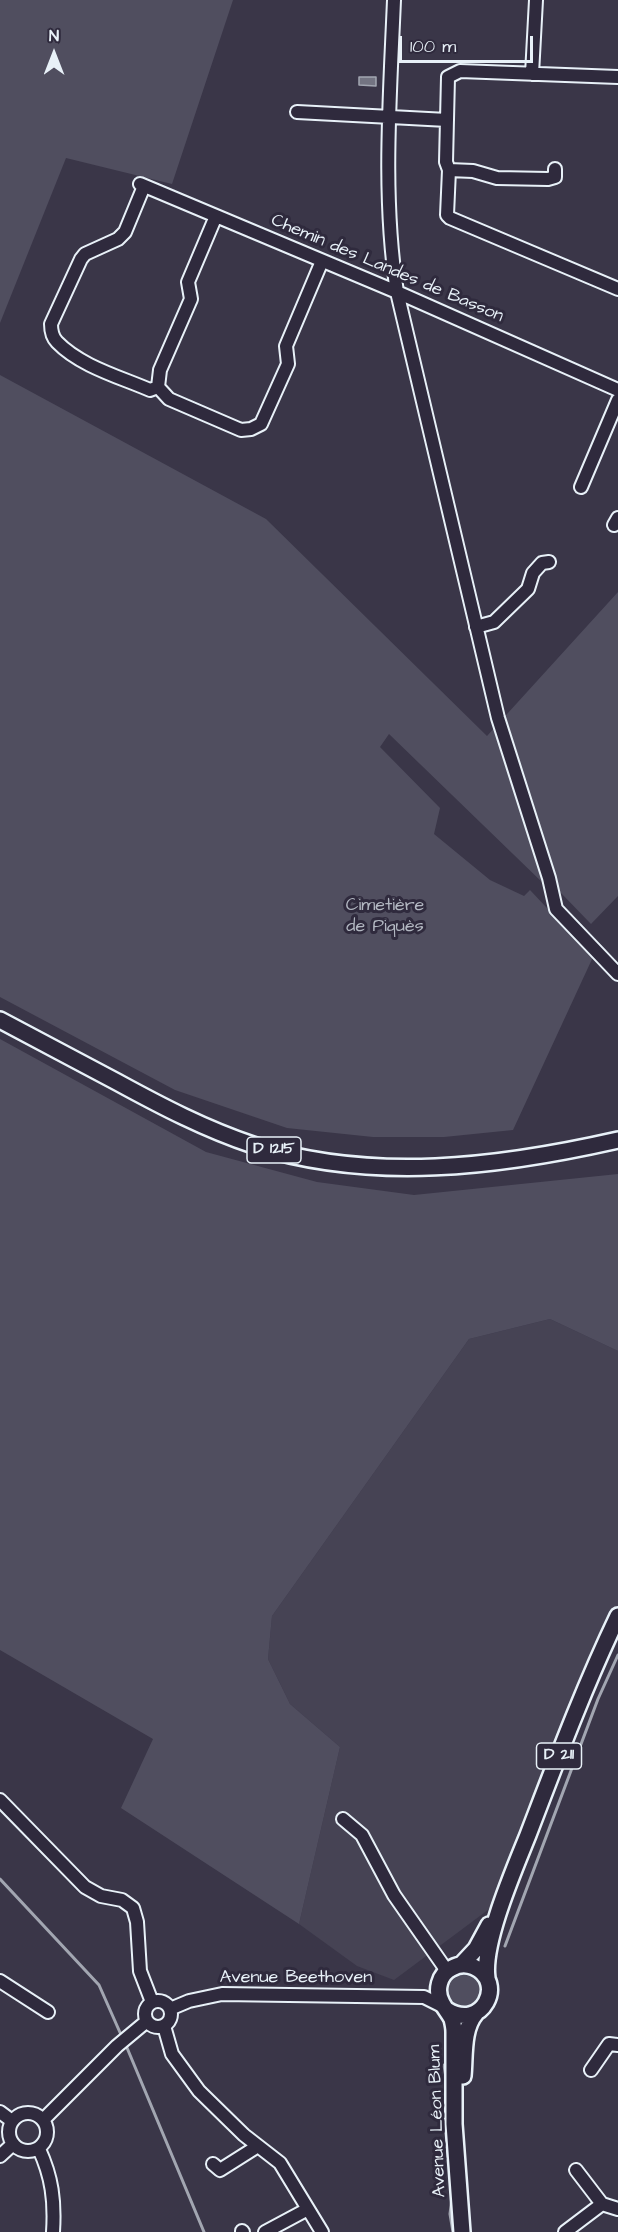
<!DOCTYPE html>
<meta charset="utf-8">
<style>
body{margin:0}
#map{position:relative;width:618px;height:2232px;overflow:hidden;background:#3a3648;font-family:"Architects Daughter",sans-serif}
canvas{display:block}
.north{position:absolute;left:24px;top:24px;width:60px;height:60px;-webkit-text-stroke:4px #2f2a3d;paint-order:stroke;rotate:0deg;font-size:16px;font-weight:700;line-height:24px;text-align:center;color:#e8f1f8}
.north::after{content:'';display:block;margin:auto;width:21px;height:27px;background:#e8f1f8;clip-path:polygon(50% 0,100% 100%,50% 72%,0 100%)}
.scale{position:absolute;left:399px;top:36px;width:134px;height:27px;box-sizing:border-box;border:3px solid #e8f1f8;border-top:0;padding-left:8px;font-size:18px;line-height:21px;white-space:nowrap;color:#e8f1f8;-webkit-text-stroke:4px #2f2a3d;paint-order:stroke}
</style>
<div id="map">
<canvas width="618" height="2232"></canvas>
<div class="north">N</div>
<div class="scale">100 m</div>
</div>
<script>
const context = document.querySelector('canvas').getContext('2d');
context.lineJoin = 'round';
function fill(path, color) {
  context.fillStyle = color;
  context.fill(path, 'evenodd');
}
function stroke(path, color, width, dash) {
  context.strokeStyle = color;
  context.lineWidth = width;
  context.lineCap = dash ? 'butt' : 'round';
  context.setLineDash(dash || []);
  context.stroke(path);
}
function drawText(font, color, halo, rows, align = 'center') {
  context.font = font + ' "Architects Daughter",sans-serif';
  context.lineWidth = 6;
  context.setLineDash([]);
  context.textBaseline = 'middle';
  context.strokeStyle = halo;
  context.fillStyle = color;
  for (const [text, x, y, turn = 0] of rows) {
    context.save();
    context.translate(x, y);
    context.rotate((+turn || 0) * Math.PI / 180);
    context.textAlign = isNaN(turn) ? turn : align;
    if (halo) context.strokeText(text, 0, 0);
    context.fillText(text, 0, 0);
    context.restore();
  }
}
fill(new Path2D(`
 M550,1319L618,1351V1616L504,1898L394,1980L357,1966L299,1924L340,1747L290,1704L268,1659L272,1616L469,1339Z`), '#464354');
fill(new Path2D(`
 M0,0H233L172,184L66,158L0,323Z
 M0,375L266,519L487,736L618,592V896L591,924L560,892L545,885L389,734L380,747L440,808L434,834L490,880L524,896L530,890L593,957L513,1130L444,1137H373L287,1128L175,1090L0,997Z
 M0,1039L206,1152L317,1182L414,1195L618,1174V1351L550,1319L469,1339L272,1616L268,1659L290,1704L340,1747L299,1924L121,1808L153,1739L0,1650Z
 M447 1990a17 17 0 1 1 34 0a17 17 0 1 1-34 0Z`), '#504e5f');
const water = new Path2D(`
 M359,77H376V86L359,85Z`);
fill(water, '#737482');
stroke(water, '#a2a6b1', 1.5);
stroke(new Path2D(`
 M0,1879L99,1985L122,2037
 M505,1946L598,1699L618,1655
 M125,2043L204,2232
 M444,2065L447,2084
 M452,2198L450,2214L453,2232`), '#a2a6b1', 3);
const minor = new Path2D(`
 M394,0C390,97 382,196 397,292L498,718L549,878L556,909L618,974
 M532,74L536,0
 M618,77L460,71L448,77L446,162L449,170L447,215L450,218L618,289
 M297,112L447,120
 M449,170L473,171L497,178L548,179L555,177V169
 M140,184L397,292L618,390
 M144,186L125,232L118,239L85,254L81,259L51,324C51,331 52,337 57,342C80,366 120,377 150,390L158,387
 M216,216L188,282L191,299L160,370L158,387L169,399L241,430L251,429L261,424L288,364L286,346L322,261
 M581,487L618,400
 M614,525L618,518
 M476,627L494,622L528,589L533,573L542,563L549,562
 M0,1800L85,1887L101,1896L122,1900L133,1908L137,1922L140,1971L152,2002
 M343,1819L362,1835L394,1895L447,1971
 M0,1981L48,2012
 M145 2014a13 13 0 1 1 26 0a13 13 0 1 1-26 0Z
 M170,2009L189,2001L222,1994L424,1997L444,2007
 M164,2026L172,2054L199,2091L244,2135L280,2163L322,2232
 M591,2070L609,2044L618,2045
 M0,2112L12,2121
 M9 2132a19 19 0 1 1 38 0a19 19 0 1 1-38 0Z
 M43,2120L117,2046L147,2021
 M39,2149C52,2177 55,2201 53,2232
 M0,2156L13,2144
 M213,2164L220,2170L258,2146
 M576,2170L602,2204L618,2209
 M242,2231L243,2232
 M265,2232L308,2209
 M565,2232L602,2204`);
const major = new Path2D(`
 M0,1020C39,1041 78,1061 117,1082C161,1106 205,1129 253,1145C372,1183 499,1167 618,1140
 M461,1965L476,1949L489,1925
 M487,1978C482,1943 514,1870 528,1835C556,1762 584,1687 618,1616
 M447,2010C482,2032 507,1982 474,1967C467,1964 459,1964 452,1968C439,1974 435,1991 442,2003C445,2009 449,2013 452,2019C453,2023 454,2028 454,2032V2124L462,2232
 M463,2076C465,2056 462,2029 476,2013`);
stroke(minor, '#e8f1f8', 16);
stroke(major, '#e8f1f8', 20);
stroke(minor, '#2f2a3d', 12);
stroke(major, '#2f2a3d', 15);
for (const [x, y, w] of [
 [274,1150,54],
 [559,1756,45]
]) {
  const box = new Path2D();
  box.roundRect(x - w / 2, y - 13, w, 26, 4.5);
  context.fillStyle = '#2f2a3d';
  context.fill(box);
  stroke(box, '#e8f1f8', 1.5);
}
drawText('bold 16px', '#e8f1f8', null, [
 ["D 1215",274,1150],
 ["D 211",559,1756]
]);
drawText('18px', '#e8f1f8', '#2f2a3d', [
 ["Chemin des Landes de Basson",387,269,23],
 ["Avenue Beethoven",296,1978],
 ["Avenue Léon Blum",438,2121,-92]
]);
drawText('18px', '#b3b8c2', '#2f2a3d', [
 ["Cimetière",385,906],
 ["de Piquès",385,927]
]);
</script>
